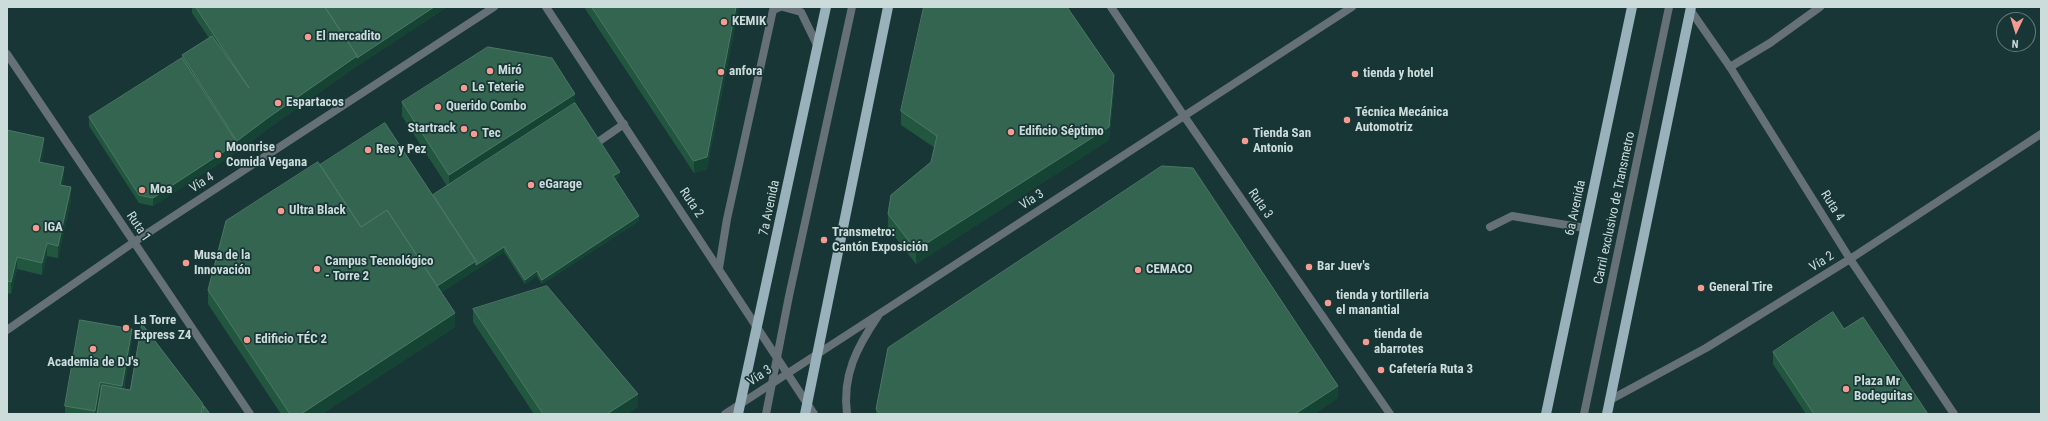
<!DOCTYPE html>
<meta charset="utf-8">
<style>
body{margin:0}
#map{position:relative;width:2048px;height:421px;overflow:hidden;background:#183635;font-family:"Roboto Condensed",sans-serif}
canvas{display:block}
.frame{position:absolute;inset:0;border:8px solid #cbdcdb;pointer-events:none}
.north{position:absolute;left:1996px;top:12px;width:40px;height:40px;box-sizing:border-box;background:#183635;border:1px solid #607877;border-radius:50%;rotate:184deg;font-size:11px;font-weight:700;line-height:16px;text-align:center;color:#cbdcdb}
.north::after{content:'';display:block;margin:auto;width:14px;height:18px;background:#f59c92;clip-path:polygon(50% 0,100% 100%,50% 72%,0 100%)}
</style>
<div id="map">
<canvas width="2048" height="421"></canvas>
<div class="frame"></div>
<div class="north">N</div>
</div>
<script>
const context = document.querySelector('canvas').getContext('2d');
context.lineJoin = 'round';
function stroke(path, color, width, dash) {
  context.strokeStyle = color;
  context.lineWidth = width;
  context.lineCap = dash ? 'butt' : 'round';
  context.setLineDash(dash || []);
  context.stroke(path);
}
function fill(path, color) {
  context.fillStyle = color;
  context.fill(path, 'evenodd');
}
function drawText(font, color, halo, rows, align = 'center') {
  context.font = font + ' "Roboto Condensed",sans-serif';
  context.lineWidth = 3.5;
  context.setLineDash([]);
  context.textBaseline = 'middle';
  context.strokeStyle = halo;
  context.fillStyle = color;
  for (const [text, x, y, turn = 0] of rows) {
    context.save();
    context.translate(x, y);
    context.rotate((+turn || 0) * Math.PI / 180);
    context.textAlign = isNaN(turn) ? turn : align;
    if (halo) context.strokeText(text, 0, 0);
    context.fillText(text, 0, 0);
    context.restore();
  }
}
stroke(new Path2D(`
 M783,7L801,12L818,47
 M1730,67L1770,43L1820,7
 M598,142L624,124
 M1490,227L1512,216L1585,228
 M719,268L727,219L773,10L780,7
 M766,414L789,296L852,7
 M1584,414L1669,7`), '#657176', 8);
stroke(new Path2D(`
 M546,7L814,414
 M1111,7L1184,116L1390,414
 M1691,11L1730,67L1850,259L1954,414
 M7,54L250,414
 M7,330L134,242L494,7
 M1610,400L1706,348L1850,259L2041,134
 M725,414L1352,7
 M847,414C842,375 857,347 878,316`), '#657176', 8);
stroke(new Path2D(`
 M738,414L826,7
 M805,414L888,7
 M1546,414L1632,7
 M1607,414L1691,7`), '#98b1bb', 10);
fill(new Path2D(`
 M192,7H447L357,66L269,128L237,152L153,206L139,203L89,126V117L182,58V55L209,38L192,13Z
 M584,7H739L707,169L694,173Z
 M1114,89L1109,140L916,264L888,228V214L931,162L935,148L901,125V111Z
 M402,102L575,103L620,176L615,180L639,221L542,284L537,276L525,284L504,252L441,292L455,327L322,414H281L208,304V290L320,165L433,195L447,186L402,116Z
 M7,130L44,150L41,162L64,179L62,185L71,200L58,258L47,256L42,275L17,269L11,294L7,293Z
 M473,309L638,407L627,414H534L473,322Z
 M80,320L132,329V339L124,389L130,390L142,324L203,404V414L204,406L210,414H97L101,393H100L96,414H65V406Z
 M1844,329L1928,414H1806L1773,364V352Z
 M1338,398L1314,414H876V409Z`), '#22573f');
fill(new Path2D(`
 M434,7H447L357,66L269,128L237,152L153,206V198L237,143V141L269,117L357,56Z
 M736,7H739L707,169L694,173V161Z
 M1114,75V89L1109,140L916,264V250Z
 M575,94V108L449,189V175Z
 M44,138V150L39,174V162Z
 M64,167V179L60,197V185Z
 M620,172V176L613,181V176Z
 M71,187V200L58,258V246Z
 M639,216V221L542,284V280Z
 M47,243V256L42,275V263Z
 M504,247V252L435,297V288L476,261Z
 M17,257V269L11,294V282Z
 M537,271V276L525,284V280Z
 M455,313V327L322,414H301Z
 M132,329V339L122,397V386Z
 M100,382V393L96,414H95V411Z
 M1338,386V398L1314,414H1295Z
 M638,394V407L627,414H607Z
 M203,404V414H201Z`), '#164434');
const building = new Path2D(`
 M196,7H325L357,56L269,117L237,141L182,55L212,36L249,88Z
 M325,7H434L357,58V56Z
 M592,7H736L707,157L694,161Z
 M924,7H1067L1114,75L1109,127L916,250L888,214L891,195L931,162L937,136L901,111Z
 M488,47L552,58L575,94L449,175L402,102Z
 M182,58L237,143L153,198L139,195L89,117Z
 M575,103L620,172L613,176L639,216L542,280L537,271L525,280L504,247L476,265V261L433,195Z
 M385,123L476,261L437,286L387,210L361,227L320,165Z
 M7,130L44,138L39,162L64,167L60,185L71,187L58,246L47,243L42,263L17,257L11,282L7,281Z
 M318,162L361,227L387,210L455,313L301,414H290L208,290L226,221Z
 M1162,166L1193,168L1338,386L1295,414H880L876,409L888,348Z
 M547,286L638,394L607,414H543L473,309Z
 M1833,312L1844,329L1863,317L1928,414H1814L1773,352Z
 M80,320L132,329L122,386L100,382L95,411L65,406Z
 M142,324L203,404L201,414H97L102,385L130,390Z
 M204,406L210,414H203Z`);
fill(building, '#346550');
stroke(building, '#4c7865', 1);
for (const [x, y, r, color] of [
 [724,22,4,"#f59c92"],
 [308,37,4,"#f59c92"],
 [490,71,4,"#f59c92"],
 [721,72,4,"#f59c92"],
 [1355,74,4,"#f59c92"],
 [464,88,4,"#f59c92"],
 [278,103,4,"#f59c92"],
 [438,107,4,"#f59c92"],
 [1347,120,4,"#f59c92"],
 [464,129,4,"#f59c92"],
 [1011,132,4,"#f59c92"],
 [474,134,4,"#f59c92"],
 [1245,141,4,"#f59c92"],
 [368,150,4,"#f59c92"],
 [218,155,4,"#f59c92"],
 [531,185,4,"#f59c92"],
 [142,190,4,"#f59c92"],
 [281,211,4,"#f59c92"],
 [36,228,4,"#f59c92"],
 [824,240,4,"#f59c92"],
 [186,263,4,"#f59c92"],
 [1309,267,4,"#f59c92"],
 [317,269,4,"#f59c92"],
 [1138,270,4,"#f59c92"],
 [1701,288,4,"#f59c92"],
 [1328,303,4,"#f59c92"],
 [126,328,4,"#f59c92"],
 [247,340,4,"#f59c92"],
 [1366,342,4,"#f59c92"],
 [93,349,4,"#f59c92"],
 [1381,370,4,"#f59c92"],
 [1846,389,4,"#f59c92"]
]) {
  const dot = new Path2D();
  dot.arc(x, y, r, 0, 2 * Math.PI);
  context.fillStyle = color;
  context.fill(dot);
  stroke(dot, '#183635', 1.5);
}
drawText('bold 13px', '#cbdcdb', '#183635', [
 ["KEMIK",732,22],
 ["El mercadito",316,37],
 ["Miró",498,71],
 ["anfora",729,72],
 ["tienda y hotel",1363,74],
 ["Le Teterie",472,88],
 ["Espartacos",286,103],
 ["Querido Combo",446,107],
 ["Técnica Mecánica",1355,113],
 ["Automotriz",1355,128],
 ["Startrack",456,129,"right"],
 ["Edificio Séptimo",1019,132],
 ["Tec",482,134],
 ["Tienda San",1253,134],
 ["Antonio",1253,149],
 ["Moonrise",226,148],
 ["Comida Vegana",226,163],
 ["Res y Pez",376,150],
 ["eGarage",539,185],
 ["Moa",150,190],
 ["Ultra Black",289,211],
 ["IGA",44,228],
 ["Transmetro:",832,233],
 ["Cantón Exposición",832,248],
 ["Musa de la",194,256],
 ["Innovación",194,271],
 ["Campus Tecnológico",325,262],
 ["- Torre 2",325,277],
 ["Bar Juev's",1317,267],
 ["CEMACO",1146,270],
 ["General Tire",1709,288],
 ["tienda y tortilleria",1336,296],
 ["el manantial",1336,311],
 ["La Torre",134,321],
 ["Express Z4",134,336],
 ["tienda de",1374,335],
 ["abarrotes",1374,350],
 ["Edificio TÉC 2",255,340],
 ["Academia de DJ's",93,363,"center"],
 ["Cafetería Ruta 3",1389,370],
 ["Plaza Mr",1854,382],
 ["Bodeguitas",1854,397]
], 'left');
drawText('13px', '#cbdcdb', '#183635', [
 ["Vía 4",202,183,-33],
 ["Vía 3",1032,200,-33],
 ["Ruta 2",691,203,56],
 ["Ruta 3",1260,204,55],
 ["Ruta 4",1832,206,58],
 ["7a Avenida",770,208,-78],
 ["6a Avenida",1576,208,-78],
 ["Carril exclusivo de Transmetro",1615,208,-78],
 ["Ruta 1",138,227,56],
 ["Vía 2",1822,262,-32],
 ["Vía 3",760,376,-34]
]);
</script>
